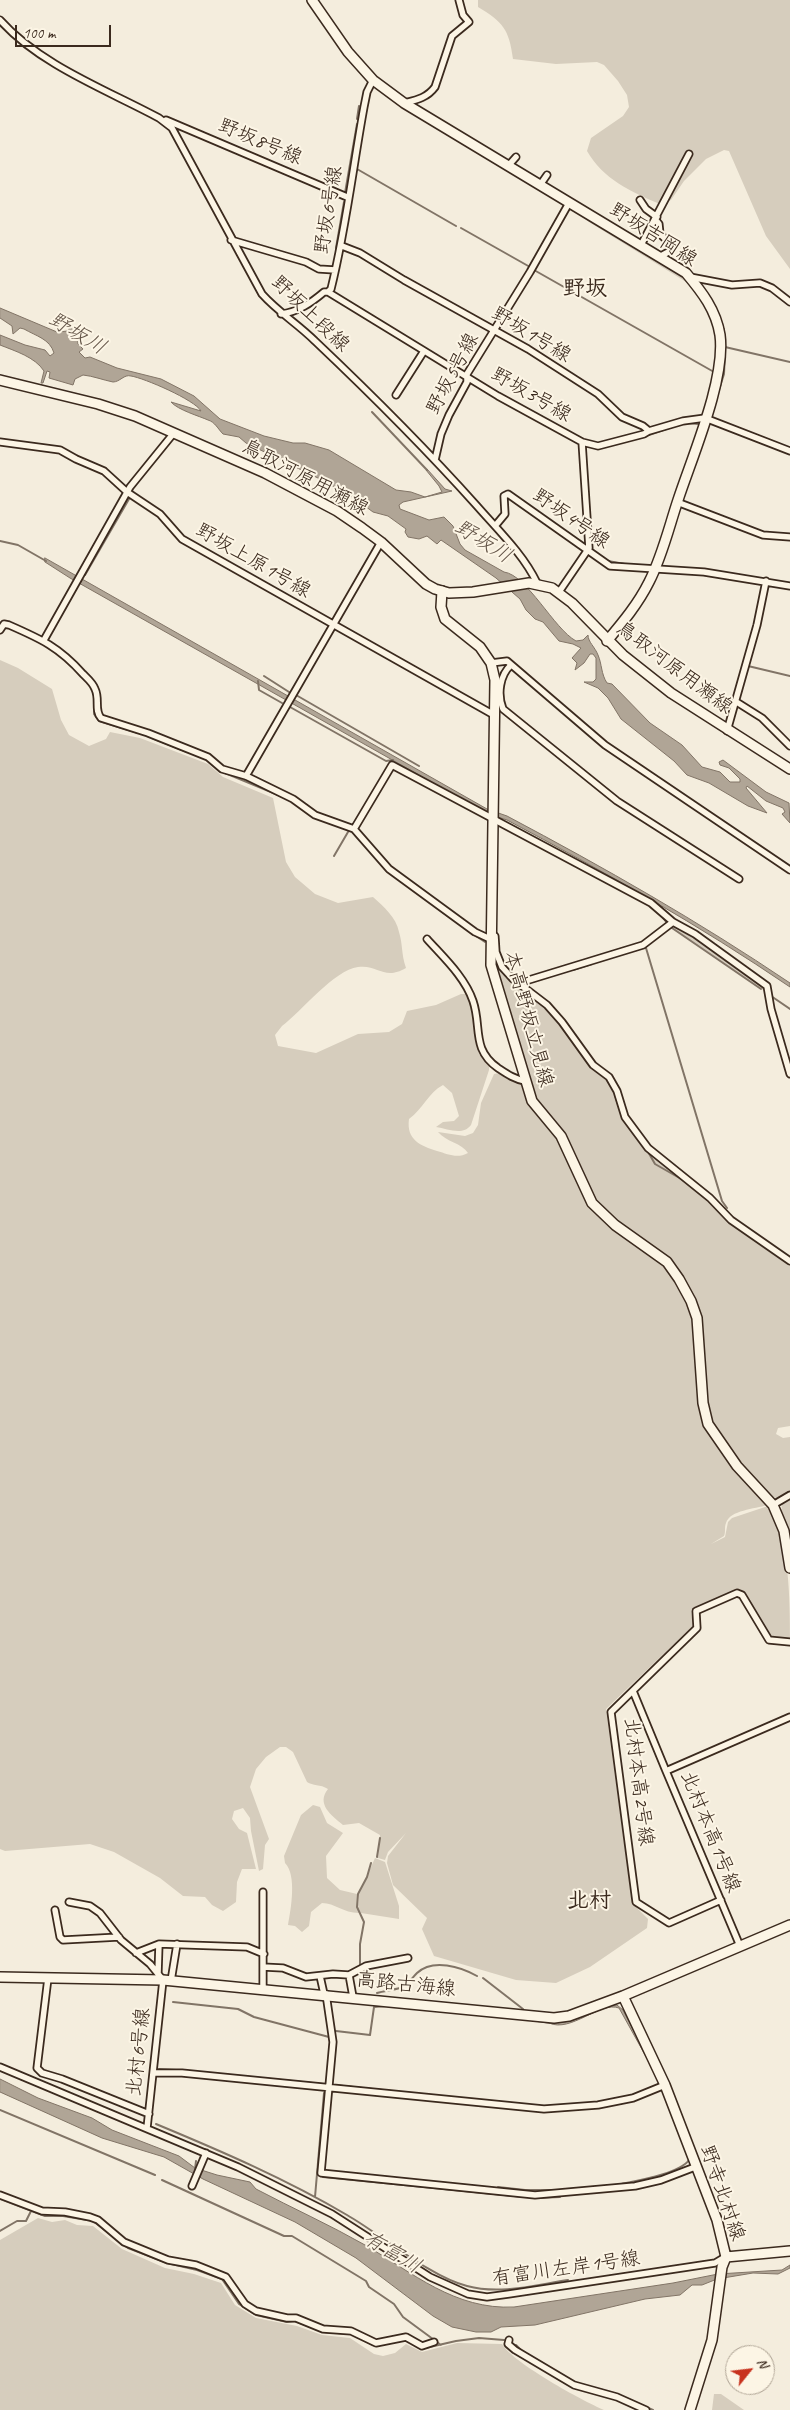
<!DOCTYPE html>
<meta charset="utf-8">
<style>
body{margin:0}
#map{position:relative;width:790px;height:2410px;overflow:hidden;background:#f4eddd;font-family:Caveat,sans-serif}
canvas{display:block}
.north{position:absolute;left:725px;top:2345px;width:50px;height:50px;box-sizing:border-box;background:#fcf5e5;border:1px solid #afa495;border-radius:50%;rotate:61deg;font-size:14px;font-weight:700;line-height:20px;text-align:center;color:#3b2a1e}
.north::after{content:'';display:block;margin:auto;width:18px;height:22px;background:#c8321e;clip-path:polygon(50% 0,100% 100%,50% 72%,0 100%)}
.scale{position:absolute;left:15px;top:25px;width:96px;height:22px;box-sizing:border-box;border:2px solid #3b2a1e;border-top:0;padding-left:6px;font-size:15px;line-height:18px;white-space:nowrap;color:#3b2a1e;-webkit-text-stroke:4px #fcf5e5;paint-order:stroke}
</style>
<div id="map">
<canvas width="790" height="2410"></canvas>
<div class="north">N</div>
<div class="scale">100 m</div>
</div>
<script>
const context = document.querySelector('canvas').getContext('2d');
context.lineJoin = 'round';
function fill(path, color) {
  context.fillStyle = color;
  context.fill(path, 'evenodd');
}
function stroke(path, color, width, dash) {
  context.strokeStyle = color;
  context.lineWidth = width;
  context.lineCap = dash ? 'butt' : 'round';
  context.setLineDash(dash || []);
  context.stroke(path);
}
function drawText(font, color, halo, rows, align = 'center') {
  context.font = font + ' Caveat,"Klee One",sans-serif';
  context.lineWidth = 4;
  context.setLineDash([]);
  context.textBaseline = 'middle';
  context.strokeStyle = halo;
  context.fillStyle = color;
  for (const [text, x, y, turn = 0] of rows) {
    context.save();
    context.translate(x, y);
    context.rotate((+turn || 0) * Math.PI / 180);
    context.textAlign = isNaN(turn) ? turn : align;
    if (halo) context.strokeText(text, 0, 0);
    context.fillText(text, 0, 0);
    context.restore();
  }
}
fill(new Path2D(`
 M478,0H790V269L766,236L729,151L724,150L706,159L684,181L671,200L660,204C631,192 603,179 587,151L591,138L623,116L629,107L627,95L618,81L604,65L597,62L556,64L513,59C509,29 503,22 478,7Z
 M572,209L675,270L691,285L589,222Z
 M0,660L18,668L52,689L61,720L69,735L89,746L106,739L110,732L140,738L208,764L223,777L273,798L286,862L295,877L315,894L338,903L373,897C384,907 396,917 399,932C403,945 401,953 406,968C384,981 378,964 358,967C334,970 302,1011 282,1026L275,1035L278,1046L316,1053L358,1034L389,1032L402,1024L407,1011L436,1005L461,994H469L479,1054L489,1066V1070L471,1125C463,1136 448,1129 436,1127L443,1122L454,1121L459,1116L452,1093L443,1085C428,1093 423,1109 409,1119C406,1140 421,1146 437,1151C448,1154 457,1159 468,1153C462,1143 446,1142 438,1132L465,1136L473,1133L478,1125L481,1103L494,1074L500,1073L513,1082L522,1084C529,1108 547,1121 560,1141C570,1156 572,1175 580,1190C598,1225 634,1239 663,1263C677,1280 687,1302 694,1323L702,1420L721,1451L767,1505C755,1509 730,1510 726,1523C724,1528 726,1531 724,1536L711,1544L725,1537L728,1522L732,1518L768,1506C790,1536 790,1603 790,1640L769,1635L740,1589L691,1610L693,1626L606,1709L632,1903L648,1919L647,1928L590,1967L556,1983L516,1980L434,1956L422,1929L427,1918L393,1885L387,1863L388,1856L406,1833L388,1852L385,1860L378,1858L380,1835L359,1823L343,1825C331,1815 316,1804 328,1789C320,1784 313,1786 307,1782L293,1752L286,1747H280L266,1757L256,1769L250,1787L269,1839L265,1845L263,1869L259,1871L251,1831L250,1818L243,1808L234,1811L232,1819L239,1829L247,1833L256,1869H242L237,1882L236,1902L223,1911L212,1905L205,1897L183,1896L160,1878L114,1852L90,1844L5,1851L0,1849Z
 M494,918L498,961L543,1004L609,1079L622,1114L652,1154L790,1262V1426L778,1428L776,1434L783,1438L790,1437V1493L780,1498L768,1497L719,1437L708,1414L703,1344L676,1269L664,1254L600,1208L535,1100L496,971Z
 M674,925L686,931L766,988V992L671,927Z
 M790,1498V1551L781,1514L782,1503Z
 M313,1805L320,1807L327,1823L343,1833L326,1856L327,1878L340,1890L357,1894L359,1913C343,1913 335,1903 322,1903L311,1912L309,1926L302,1932L295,1926L288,1925C291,1909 297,1875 285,1863L284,1856L301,1815Z
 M375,1858L385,1862L386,1865L399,1906V1919L361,1913L358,1907L359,1894Z
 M38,2218L52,2222L65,2220L77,2225L93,2226L122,2249L165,2268L194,2274L221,2283L235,2305L256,2318L297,2326L322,2335L350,2338L374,2354L383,2356L395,2353L406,2344L422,2352L457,2343L502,2344C513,2363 583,2401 604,2410H0V2240Z
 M714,2394H721L744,2410H712Z`), '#d6cdbd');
const water = new Path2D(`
 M0,308L57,332L68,331L71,324L78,330V344L83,349L79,352L85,358L90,357L117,368L161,379L194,396L220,419L264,436L293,443H305L329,450L396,490L411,492L425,497L442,492L439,486L426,470L427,469L445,489L452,491L403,502L399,505L400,509L429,520L444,517L453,526L460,544L465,550L504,572C527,575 554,629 576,641L583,640L588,635C588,642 595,647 598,655C602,664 601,674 607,683L612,684L650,723L682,745L702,767L720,772L730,782H740V779L729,768L720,765L719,762L723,760L766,792L789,803L790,823L782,814L785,812L783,808L766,801L747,786L746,788L767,813L748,806L709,783L687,775L674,761L621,719L608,698L598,688L584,682H593L596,679V658L593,654H590L584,663L575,670L577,663L572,658L581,648L573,644L559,641L543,622L535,619L526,610L520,599L496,578L441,540L437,544L427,536L419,539L408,537L405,532L406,529L388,516L373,512L354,498L320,479L246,443L239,437L223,434C218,429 215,422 208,420C199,416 178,410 171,402L201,411C195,400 144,378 131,376C124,374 120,382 113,382C103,380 93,376 83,375L75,379L73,385L49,378L50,372L47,371L43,383H41L44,371C35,357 15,351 0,345V335L25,345L45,350L50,356L54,353C50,339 36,336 24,329L20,328L13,334L12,326L0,318Z
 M45,558L487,809L507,816C605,868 698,921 790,983V987C699,925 605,872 507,820L488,814L70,578L45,562Z
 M610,2005H617L623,2010L659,2080L619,2008C600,2001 571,2033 549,2023C571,2024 591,2014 610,2005Z
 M0,2079L38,2098L92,2118L112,2130L179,2156L195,2168L217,2175L250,2182L256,2189C292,2208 330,2225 365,2245C413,2273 455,2310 514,2307L673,2283L718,2274L782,2270L790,2265V2268L778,2274L753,2273L717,2279L702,2285H692L680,2295L645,2299L535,2325L501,2327L491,2332H476L452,2327L433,2316L356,2258L295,2222L203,2179L164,2157L102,2138L0,2092Z`);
fill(water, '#b0a596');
stroke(water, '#817466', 1);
stroke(new Path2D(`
 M357,119L359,106
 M357,169L456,226
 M345,193L357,124
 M461,228L530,267
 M336,248L344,202
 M534,270L714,372
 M724,329V331
 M724,336L725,347L790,362
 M718,393L724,374L725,352
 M372,412L427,470
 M687,423L698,424
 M649,435L678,425
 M0,541L18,545L46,561
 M608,561L630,565
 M85,575L129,499
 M748,666L790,676
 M264,676L289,692
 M258,681L259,690L282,703
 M296,695L419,766
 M95,706L94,714L99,721L138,733
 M290,707L386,761L393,760
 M152,738L187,752
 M225,773L283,797
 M355,835L364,844
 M369,850L382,865
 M334,856L348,832
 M441,911L459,924
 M660,914L667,923
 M672,928L761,989
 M473,934L485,942
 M646,948L722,1201L727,1208
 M573,970L592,964
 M771,996L790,1009
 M615,1095L622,1116
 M624,1120L630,1129
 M647,1150L655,1164L683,1180
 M377,1857L380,1838
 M360,1968V1944L364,1922L357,1907L358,1894L367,1877L371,1863
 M483,1978L523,2009
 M377,1993C384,1991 393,1990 400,1988C409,1984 411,1979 417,1973C433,1958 461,1967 477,1976
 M173,2002L238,2009L254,2017L329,2037
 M531,2020L551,2023
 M336,2031L370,2035L374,2007L386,2006
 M159,2069L176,2070
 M188,2071L323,2084
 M334,2085L458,2098
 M0,2110L155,2175
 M156,2124C221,2151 286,2179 347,2215C382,2235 430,2277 467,2286C500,2295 535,2285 568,2280
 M195,2169L196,2161
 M323,2177L524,2197
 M162,2180L284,2236H292L366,2281L369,2287L394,2304L403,2317L441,2345
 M617,2185C635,2181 679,2174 689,2160
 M498,2187L525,2190H555
 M315,2197L324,2093
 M537,2198L560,2197
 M0,2199L45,2216H63L93,2221L128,2248L167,2263L197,2270L222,2279L239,2304L256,2315L287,2322L295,2321L323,2332L352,2334L373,2345L406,2340L421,2349L456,2341L479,2338L504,2340
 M0,2231L17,2221H26L31,2211
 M516,2345L522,2351
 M580,2384L616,2394
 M630,2400L653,2410`), '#817466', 2);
const street = new Path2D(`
 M0,20C40,65 107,90 159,118L172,128L262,294C278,312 298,324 315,341C371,394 426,449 477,506C498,530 524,555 537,583
 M404,103C416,100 427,98 435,87L452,36L469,22L463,15L459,0
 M166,120L347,197
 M508,166L516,157
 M540,185L547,175
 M640,200L646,209L657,217
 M655,219L659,224L660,234L673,246L672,250L661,256
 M231,240L306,262L319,269L335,270
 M641,245L689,154
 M342,246L360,253L404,280L528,349L598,394L622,417L643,426L649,431L683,421L705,418L790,451
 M690,277L732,285L760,283L772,288L790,302
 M328,292L498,396L582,442L589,548L559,592
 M281,314C298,312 311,303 324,292H328L331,289C346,229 353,167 364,107L367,92L373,80
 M396,395L424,351
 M0,442L60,450L76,459L104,471L127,492L160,514L182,539L494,715
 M582,442L598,446L644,434L649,431
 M435,460L441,434L449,415L467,382V374L530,272L569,203
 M677,502L763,535L790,537
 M495,526L505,514L504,496L508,494L610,566L704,572L790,586
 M0,630L4,624L9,625C41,639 59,647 83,674C87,678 93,683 95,689C100,699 94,710 101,718L148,733L208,757L222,769L246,776L293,799L315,815L354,829L389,869L475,932L490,939
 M44,640L130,487L173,434
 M491,663L507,661L605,745L790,870
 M511,665C500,675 497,694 503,709L617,801L739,879
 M735,701L762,718L790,746
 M727,731L757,625L766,581
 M246,776L381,542
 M354,829L392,765L651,903L673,922L695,934L767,986L771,1009L790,1074
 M495,936L496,952L502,967L513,979L547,1005L562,1022L593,1065L609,1077L617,1091L625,1117L648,1148L710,1198L731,1220L790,1261
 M427,939C443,957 465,977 473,1001C482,1027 471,1049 498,1068C507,1074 514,1079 525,1081
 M519,983L643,945L673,922
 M773,1505L790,1495
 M633,1691L666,1771
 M721,1900L669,1923L636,1902L611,1712L697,1628L696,1611L737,1593L742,1595L769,1640L790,1642
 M69,1902L90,1906L100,1913L121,1940L150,1964L163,1980L147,2128
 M55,1910L60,1937L63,1940L119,1937
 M740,1946L666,1771L790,1717
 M136,1953L159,1944L247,1947L264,1954
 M263,1967L283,1968L306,1977L333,1974L349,1975L366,1966L408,1958
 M158,1974L159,1944
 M349,1975L353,1997
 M320,1976L324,1994
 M48,1978L37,2068L42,2073L62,2079L149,2114
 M171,1981L177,1944
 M263,1988V1892
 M326,1994L333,2042L321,2173L535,2195L635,2186L661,2180L695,2167
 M0,2067L238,2167L332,2214L430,2277L468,2294L487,2297L509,2294L715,2263L725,2257
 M154,2073H182L544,2109L598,2105L633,2098L665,2085
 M192,2186L206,2153
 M0,2195L42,2211L65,2212L90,2217L98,2220L124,2242L168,2260L196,2265L226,2277L245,2304L256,2311L287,2318H296L323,2329L351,2331L376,2343L406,2337L422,2346L434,2342
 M509,2340L508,2344L515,2350L574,2385L617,2397L646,2410`);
const secondary = new Path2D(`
 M312,0L348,52L373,80L404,103L686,273C702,292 716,310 720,335C726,379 692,457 678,500C669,527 662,557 649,582C638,604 623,622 607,641
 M442,591L441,607L445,619L480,647L491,663L495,680L491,965L532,1101L561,1136L592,1203L615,1225L667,1262L679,1279L691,1301L697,1318L703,1403L708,1424L737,1466L773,1505L784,1531L790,1568
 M0,1977L163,1980L554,2018L569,2016L623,1996L790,1925
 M623,1996L665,2085L717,2220L726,2257L722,2267L712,2340L690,2410
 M726,2257L790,2251`);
const primary = new Path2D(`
 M0,380L98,404L135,416L265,473L337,511L362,528L381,542L426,584L435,589L449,593L473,592L529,583L552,588L572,603L623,655L671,693L790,769`);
stroke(street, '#3b2a1e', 9);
stroke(secondary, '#3b2a1e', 12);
stroke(primary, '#3b2a1e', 12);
stroke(street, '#fcf5e5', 5.5);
stroke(secondary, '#fcf5e5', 9);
stroke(primary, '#fcf5e5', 9);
drawText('20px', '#3b2a1e', '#fcf5e5', [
 ["野坂8号線",260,142,23],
 ["野坂6号線",329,210,-81],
 ["野坂吉岡線",653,235,33],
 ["野坂上段線",310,314,44],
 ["野坂1号線",531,335,31],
 ["野坂5号線",453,374,-62],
 ["野坂3号線",531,395,30],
 ["鳥取河原用瀬線",305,478,28],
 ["野坂4号線",571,519,35],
 ["野坂上原1号線",253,561,30],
 ["鳥取河原用瀬線",674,668,37],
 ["本高野坂立見線",528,1019,75],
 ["北村本高2号線",638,1782,83],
 ["北村本高1号線",710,1832,68],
 ["高路古海線",406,1985,6],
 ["北村6号線",139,2052,-84],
 ["野寺北村線",722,2193,71],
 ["有富川左岸1号線",566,2269,-8]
]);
drawText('italic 21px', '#645548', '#fcf5e5', [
 ["野坂川",77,334,31],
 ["野坂川",483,542,32],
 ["有富川",392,2253,31]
]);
drawText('bold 22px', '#3b2a1e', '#fcf5e5', [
 ["野坂",585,289],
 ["北村",589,1901]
]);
</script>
